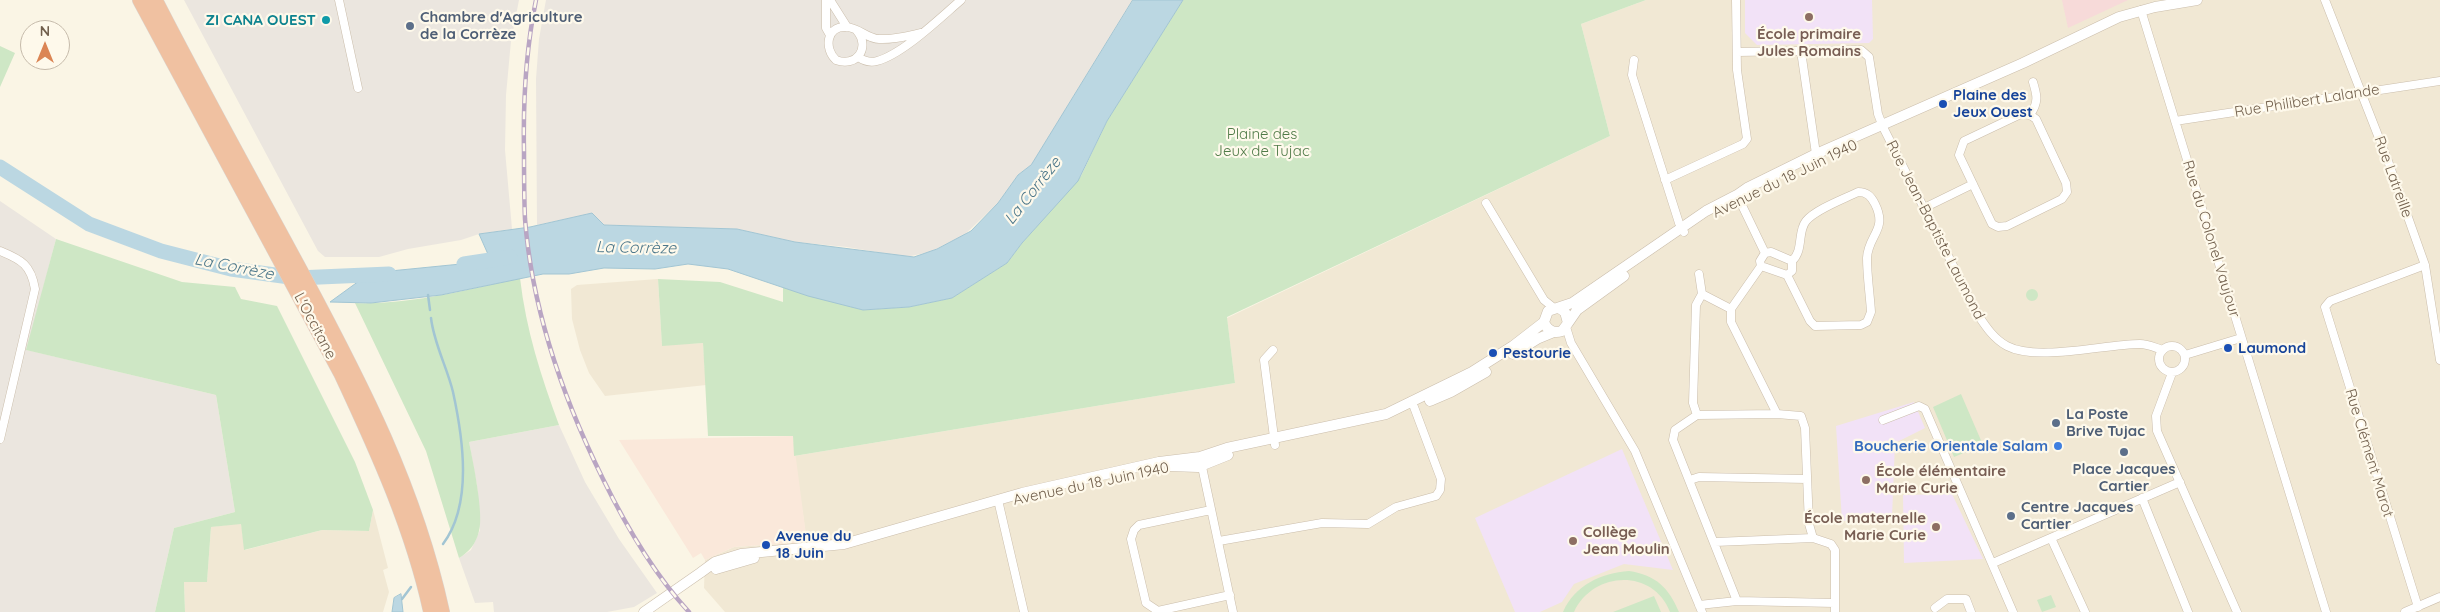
<!DOCTYPE html>
<meta charset="utf-8">
<style>
body{margin:0}
#map{position:relative;width:2440px;height:612px;overflow:hidden;background:#faf5e5;font-family:Quicksand,sans-serif}
canvas{display:block}
.north{position:absolute;left:20px;top:20px;width:50px;height:50px;box-sizing:border-box;background:#fef9eb;border:1px solid #c6bbab;border-radius:50%;rotate:0deg;font-size:14px;font-weight:700;line-height:20px;text-align:center;color:#715f4c}
.north::after{content:'';display:block;margin:auto;width:18px;height:22px;background:#db8554;clip-path:polygon(50% 0,100% 100%,50% 72%,0 100%)}
</style>
<div id="map">
<canvas width="2440" height="612"></canvas>
<div class="north">N</div>
</div>
<script>
const context = document.querySelector('canvas').getContext('2d');
context.lineJoin = 'round';
function fill(path, color) {
  context.fillStyle = color;
  context.fill(path, 'evenodd');
}
function stroke(path, color, width, dash) {
  context.strokeStyle = color;
  context.lineWidth = width;
  context.lineCap = dash ? 'butt' : 'round';
  context.setLineDash(dash || []);
  context.stroke(path);
}
function drawText(font, color, halo, rows, align = 'center') {
  context.font = font + ' Quicksand,sans-serif';
  context.lineWidth = 4.5;
  context.setLineDash([]);
  context.textBaseline = 'middle';
  context.strokeStyle = halo;
  context.fillStyle = color;
  for (const [text, x, y, turn = 0] of rows) {
    context.save();
    context.translate(x, y);
    context.rotate((+turn || 0) * Math.PI / 180);
    context.textAlign = isNaN(turn) ? turn : align;
    if (halo) context.strokeText(text, 0, 0);
    context.fillText(text, 0, 0);
    context.restore();
  }
}
fill(new Path2D(`
 M1646,0H2440V612H725L704,588L705,560L734,547L807,542L794,456L1235,383L1227,318L1610,136L1581,24Z
 M658,279L662,345L703,343L706,385L605,396L589,373L580,350L572,319L571,289L577,285Z
 M373,510L388,568L383,570L389,592L383,612H185L184,582L207,581L211,527L241,523L245,550L322,530L369,531Z`), '#f1e8d4');
fill(new Path2D(`
 M793,436L807,542L734,547L705,560L701,553L693,558L619,440Z`), '#fae8da');
fill(new Path2D(`
 M184,0H519L511,41L506,95L505,150L512,229L479,234L461,240L408,249L379,257H325L318,251Z
 M546,0H1133L1031,165L1018,175L998,203L963,236L930,252L906,257L847,247L795,242L737,229L604,225L589,214L537,225L536,79L539,39Z
 M0,201L56,239L27,350L216,395L235,512L174,528L155,612H0Z
 M559,425L585,482L619,539L657,593L634,607L607,612H494L493,602L475,603L459,558L471,550L480,530L477,486L469,442Z`), '#ebe6df');
fill(new Path2D(`
 M1745,0H1872L1873,39L1869,43L1757,45L1745,33Z
 M1914,402L1925,428L1895,443L1892,517L1842,521L1836,426Z
 M1622,449L1673,570L1624,564L1574,584L1562,602L1540,612H1515L1475,518Z
 M1952,494L1983,559L1904,563L1903,495Z`), '#f2e2f7');
fill(new Path2D(`
 M2062,0H2128L2068,28Z`), '#f7dad9');
fill(new Path2D(`
 M1183,0H1646L1581,24L1610,136L1227,317L1235,383L794,456L793,436H708L703,343L662,346L658,279L720,282L783,302V287L863,310L909,307L952,298L1007,263L1022,243L1081,176L1107,121Z
 M0,46L15,53L0,87Z
 M56,239L182,282L235,287L241,299L277,306L355,462L373,510L369,531L322,530L244,550L241,524L211,527L207,582H184L185,612H155L174,528L235,512L216,395L26,350Z
 M520,278C526,330 541,376 559,425L469,442C473,461 484,515 479,531C476,544 469,552 459,558L426,451L355,303C410,305 466,290 520,278Z
 M2026 295a6 6 0 1 1 12 0a6 6 0 1 1-12 0Z
 M1961,394L1983,445L1954,457L1933,407Z
 M1629,571C1656,575 1669,588 1679,612H1670C1653,568 1593,571 1574,612H1563C1575,585 1601,573 1629,571Z
 M2051,595L2056,607L2042,612L2037,600Z
 M1654,596L1661,612H1613Z`), '#cee7c5');
const water = new Path2D(`
 M1133,0H1183L1107,121L1078,181L1022,243L1007,263L952,298L909,307L863,310L808,296L728,269L688,264L655,269L604,268L569,274H543L441,295L371,303L330,302L370,273L491,261L479,234L530,227L592,213L604,225L737,229L795,242L914,257L937,249L971,231L998,203L1018,175L1031,165Z
 M401,594L403,612H392L394,598Z`);
fill(water, '#bbd7e2');
stroke(water, '#a2c5d3', 1);
stroke(new Path2D(`
 M428,295L430,310
 M431,318C434,344 447,367 453,392C463,438 473,504 443,544
 M402,599L411,587`), '#a2c5d3', 2.5);
stroke(new Path2D(`
 M0,167L89,224L161,251L231,269L297,278L389,274
 M464,264L510,257`), '#bbd7e2', 15);
const minor = new Path2D(`
 M339,0L358,88
 M826,0V28L830,35
 M830,0L847,27
 M2325,0L2388,161L2425,265L2440,360
 M2141,10L2326,612
 M857,31C871,48 856,68 836,60C824,49 826,26 846,27C858,27 867,39 879,39C893,40 907,36 921,33
 M1801,51L1816,154
 M1737,52L1861,50L1869,57L1878,114L1883,127L1978,315C1986,327 1994,339 2007,346C2037,362 2105,344 2140,344C2148,344 2156,348 2163,350
 M858,57C864,61 870,63 877,61C903,54 940,18 961,0
 M1634,60L1632,75L1679,223L1684,232
 M2021,114L2030,115L2036,119L2066,183L2067,192L2062,199L2007,226L1998,227L1992,224L1959,155L1964,141Z
 M2030,115C2039,102 2037,95 2033,82
 M2175,121L2440,81
 M1665,180L1743,144L1747,139L1737,70L1736,0
 M1737,195L1765,253
 M1486,203L1544,300L1554,308
 M1924,208L1973,184
 M0,251C22,260 31,265 35,289L0,439
 M1765,253L1760,261L1761,266L1731,309V322L1777,414L1801,416L1805,428L1809,524L1813,538L1831,544L1835,550V612
 M1765,253L1771,252L1792,261V271L1787,275
 M1761,266L1787,275
 M1787,275L1810,321L1815,326L1861,325L1867,322L1871,312C1870,295 1867,276 1867,258C1868,235 1888,230 1875,204C1871,196 1867,192 1858,192C1844,199 1816,209 1806,221C1797,232 1804,250 1792,261
 M1702,294L1731,309
 M1566,327L1571,343L1635,451L1702,612
 M2159 359a13 13 0 1 1 26 0a13 13 0 1 1-26 0Z
 M1273,350L1264,360L1275,445
 M2185,355L2241,338
 M2172,373L2156,416L2157,431L2237,612
 M1697,415L1693,403L1696,305L1702,294L1699,274
 M1883,420L1919,406L1925,409L2013,612
 M1201,462L1233,612
 M1690,480L1699,477L1807,479
 M2142,498L2188,612
 M998,500L1024,612
 M1211,510L1139,525L1134,530L1131,539L1146,603L1158,611L1230,595
 M2051,538L2085,612
 M1219,541L1322,523L1368,524L1396,507L1436,496L1440,490L1441,479L1414,407
 M1715,542L1813,538
 M1993,563L2180,482
 M1737,601L1673,440L1675,430L1697,415L1777,414
 M1699,605L1737,601L1835,603
 M2418,607L2325,307L2330,301L2425,265
 M1935,608L1947,599H1966L1971,612
 M2405,612L2440,597`);
const tertiary = new Path2D(`
 M1559,308L1565,312L1568,323L1562,331C1553,334 1547,330 1544,322L1548,311L1572,303L1706,211L1737,195L1747,188L1816,154L2023,63L2119,17L2155,7L2197,0
 M1568,323L1577,310L1624,276
 M1513,354L1537,339L1554,332
 M1430,401L1451,392L1486,372
 M1170,466L1198,467L1228,455
 M716,569L754,558
 M644,612L700,573L715,562L741,554L844,544L1022,493L1159,462L1200,457L1227,448L1386,414L1472,372L1513,346L1544,322`);
const motorway = new Path2D(`
 M140,0L342,375C378,452 413,529 431,612
 M155,0C202,92 253,183 302,274C361,384 415,488 442,612`);
stroke(minor, '#cbbeac', 9);
stroke(tertiary, '#cbbeac', 11);
stroke(motorway, '#dad5d0', 16);
stroke(minor, '#fff', 8);
stroke(tertiary, '#fff', 10);
stroke(motorway, '#f0c1a1', 15);
const rail = new Path2D(`
 M536,0C526,49 523,101 524,151C524,173 524,196 525,219C532,310 563,398 603,479C626,526 653,573 689,612`);
stroke(rail, '#b9a5c3', 4.5);
stroke(rail, '#fef9eb', 2.5, [8]);
for (const [x, y, r, color] of [
 [1809,17,5,"#8d6e63"],
 [326,20,5,"#0f9aa8"],
 [410,26,5,"#5c6f8a"],
 [1943,104,5,"#1a4fb4"],
 [2228,348,5,"#1a4fb4"],
 [1493,353,5,"#1a4fb4"],
 [2056,423,5,"#5c6f8a"],
 [2058,446,5,"#3f7fe0"],
 [2124,452,5,"#5c6f8a"],
 [1866,480,5,"#8d6e63"],
 [2011,516,5,"#5c6f8a"],
 [1936,527,5,"#8d6e63"],
 [1573,541,5,"#8d6e63"],
 [766,545,5,"#1a4fb4"]
]) {
  const dot = new Path2D();
  dot.arc(x, y, r, 0, 2 * Math.PI);
  context.fillStyle = color;
  context.fill(dot);
  stroke(dot, '#fef9eb', 2);
}
drawText('bold 15px', '#4e5e75', '#fef9eb', [
 ["Chambre d'Agriculture",420,17],
 ["de la Corrèze",420,34],
 ["La Poste",2066,414],
 ["Brive Tujac",2066,431],
 ["Place Jacques",2124,469,"center"],
 ["Cartier",2124,486,"center"],
 ["Centre Jacques",2021,507],
 ["Cartier",2021,524]
], 'left');
drawText('bold 15px', '#0d838f', '#fef9eb', [
 ["ZI CANA OUEST",316,20]
], 'right');
drawText('bold 15px', '#785e54', '#fef9eb', [
 ["École primaire",1809,34,"center"],
 ["Jules Romains",1809,51,"center"],
 ["École élémentaire",1876,471],
 ["Marie Curie",1876,488],
 ["École maternelle",1926,518,"right"],
 ["Marie Curie",1926,535,"right"],
 ["Collège",1583,532],
 ["Jean Moulin",1583,549]
], 'left');
drawText('bold 15px', '#164399', '#fef9eb', [
 ["Plaine des",1953,95],
 ["Jeux Ouest",1953,112],
 ["Laumond",2238,348],
 ["Pestourie",1503,353],
 ["Avenue du",776,536],
 ["18 Juin",776,553]
], 'left');
drawText('15px', '#715f4c', '#fef9eb', [
 ["Rue Philibert Lalande",2307,101,-9],
 ["Rue Latreille",2393,177,70],
 ["Avenue du 18 Juin 1940",1785,179,-26],
 ["Rue Jean-Baptiste Laumond",1935,230,63],
 ["Rue du Colonel Vaujour",2211,239,73],
 ["L'Occitane",315,326,62],
 ["Rue Clément Marot",2369,453,73],
 ["Avenue du 18 Juin 1940",1091,484,-12]
]);
drawText('15px', '#507b48', '#fef9eb', [
 ["Plaine des",1262,134],
 ["Jeux de Tujac",1262,151]
]);
drawText('bold 15px', '#366cbe', '#fef9eb', [
 ["Boucherie Orientale Salam",2048,446]
], 'right');
drawText('italic 16px', '#4c778a', '#fef9eb', [
 ["La Corrèze",1033,191,-52],
 ["La Corrèze",636,248,1],
 ["La Corrèze",234,267,11]
]);
</script>
